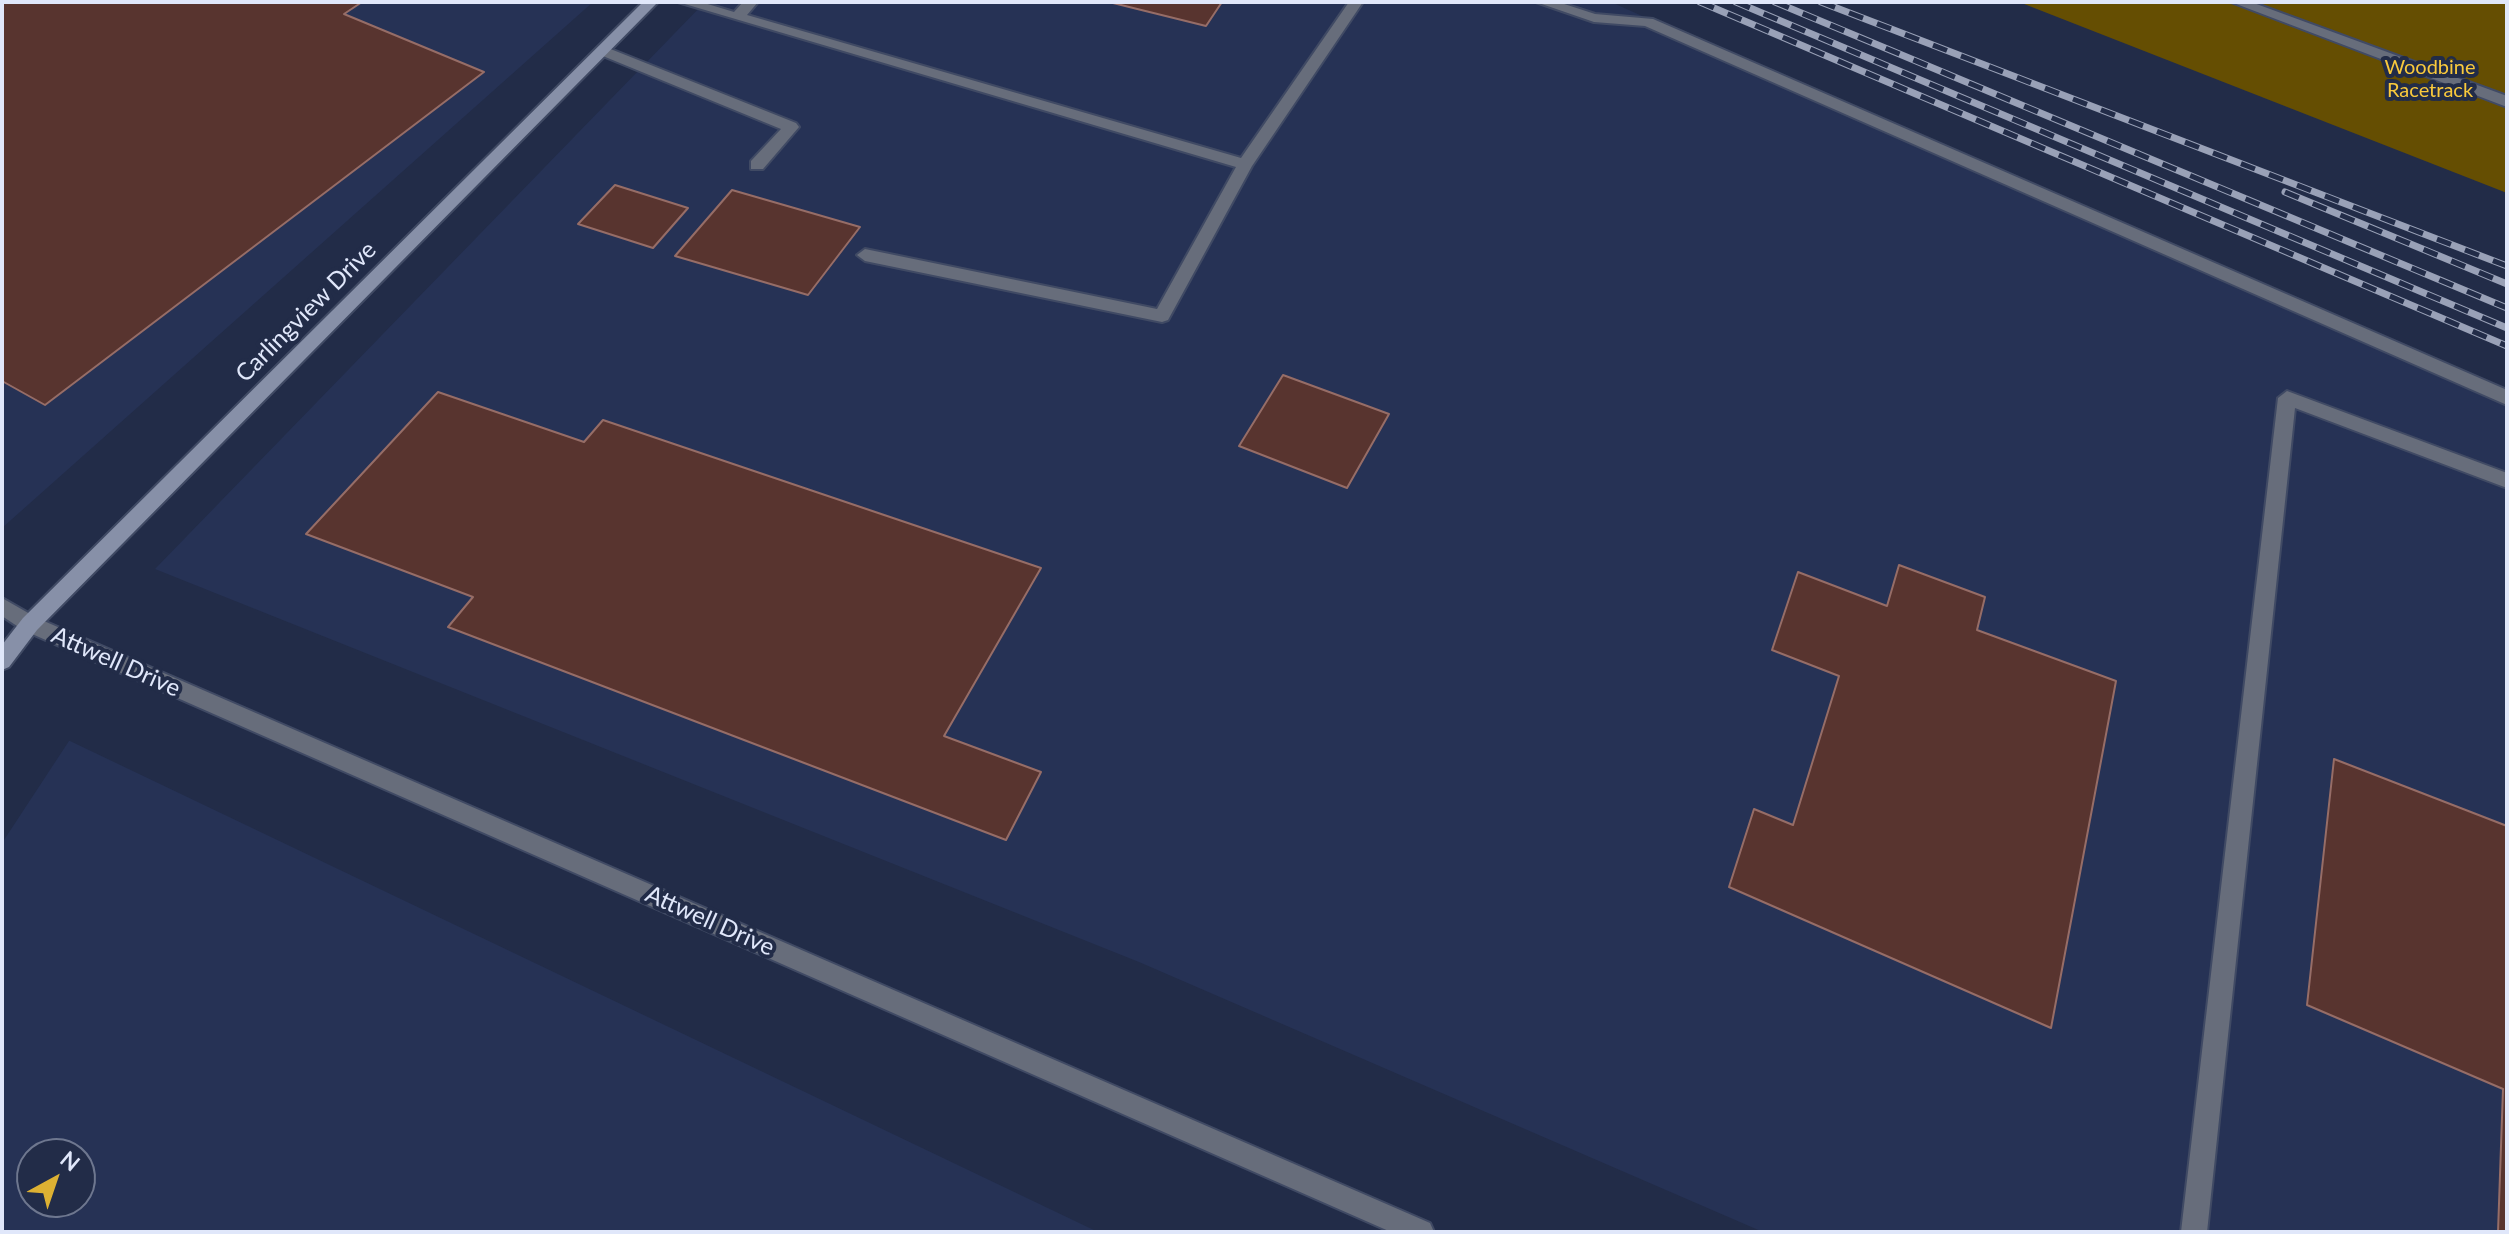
<!DOCTYPE html>
<style>
body{margin:0}
#map{position:relative;width:2509px;height:1234px;overflow:hidden;background:#222c48;font-family:Lato,sans-serif}
canvas{display:block}
.frame{position:absolute;inset:0;border:4px solid #e0e7fa;pointer-events:none}
.north{position:absolute;left:16px;top:1138px;width:80px;height:80px;box-sizing:border-box;background:#222c48;border:2px solid #6e778f;border-radius:50%;rotate:40deg;font-size:22px;font-weight:700;line-height:32px;text-align:center;color:#e0e7fa}
.north::after{content:'';display:block;margin:auto;width:28px;height:36px;background:#ddb133;clip-path:polygon(50% 0,100% 100%,50% 72%,0 100%)}
</style>
<div id="map">
<canvas width="2509" height="1234"></canvas>
<div class="frame"></div>
<div class="north">N</div>
</div>
<script>
const context = document.querySelector('canvas').getContext('2d');
context.lineJoin = 'round';
function fill(path, color) {
  context.fillStyle = color;
  context.fill(path, 'evenodd');
}
function stroke(path, color, width, dash) {
  context.strokeStyle = color;
  context.lineWidth = width;
  context.lineCap = dash ? 'butt' : 'round';
  context.setLineDash(dash || []);
  context.stroke(path);
}
function drawText(font, color, halo, rows, align = 'center') {
  context.font = font + ' Lato,sans-serif';
  context.lineWidth = 8;
  context.setLineDash([]);
  context.textBaseline = 'middle';
  context.strokeStyle = halo;
  context.fillStyle = color;
  for (const [text, x, y, turn = 0] of rows) {
    context.save();
    context.translate(x, y);
    context.rotate((+turn || 0) * Math.PI / 180);
    context.textAlign = isNaN(turn) ? turn : align;
    if (halo) context.strokeText(text, 0, 0);
    context.fillText(text, 0, 0);
    context.restore();
  }
}
fill(new Path2D(`
 M2,2H593L2,528Z
 M705,2H1611L2507,406V1232H1763L1139,962L155,569Z
 M69,741H70L1098,1232H2V843ZM80,1154V1202H32V1154Z`), '#263255');
fill(new Path2D(`
 M2019,2H2507V193Z`), '#654e02');
const building = new Path2D(`
 M2,2H362L344,14L484,72L45,405L2,381Z
 M1109,2H1222L1206,26Z
 M615,185L688,208L653,248L578,224Z
 M732,190L860,227L808,295L675,256Z
 M1283,375L1389,414L1347,488L1239,446Z
 M438,392L584,442L603,420L1041,568L944,736L1041,772L1006,840L448,627L473,597L306,534Z
 M1899,565L1985,597L1977,630L2116,681L2051,1028L1729,887L1754,809L1793,825L1839,676L1772,650L1798,572L1887,606Z
 M2334,759L2507,826V1232H2498L2503,1089L2307,1005Z`);
fill(building, '#58342f');
stroke(building, '#966d67', 2);
const lane = new Path2D(`
 M678,2H701L734,12L743,2H758L747,15L1241,158L1349,2H1363L1252,166L1168,320L1162,322L865,261L857,255L865,249L1157,309L1236,167Z
 M1536,2H1558L1595,14L1653,19L2507,390V405L1645,26L1594,22Z
 M603,46L796,123L799,127L763,169H751V161L781,129L598,54V48Z
 M2287,391L2507,473V488L2295,408L2207,1232H2181L2278,398Z`);
const street = new Path2D(`
 M2231,2H2251L2507,96V107Z
 M2,598L37,618L1430,1223L1434,1232H1391L23,630L2,616Z`);
const secondary = new Path2D(`
 M643,2H658L37,630L9,667L2,670V645L23,618Z`);
stroke(lane, '#404a64', 4);
stroke(street, '#404a64', 4);
stroke(secondary, '#404a64', 4);
fill(lane, '#676d7b');
fill(street, '#676d7b');
fill(secondary, '#8790a8');
const rail = new Path2D(`
 M1700,2L2507,346
 M1736,2L2507,328
 M1775,2L2507,308
 M1821,2L2507,266
 M2285,192L2507,284`);
stroke(rail, '#99a1b7', 7);
stroke(rail, '#222c48', 5, [15]);
drawText('20px', '#f9c93c', '#222c48', [
 ["Woodbine",2430,68],
 ["Racetrack",2430,91]
]);
drawText('24px', '#e0e7fa', '#222c48', [
 ["Carlingview Drive",306,312,-45],
 ["Attwell Drive",116,662,24],
 ["Attwell Drive",710,921,24]
]);
</script>
